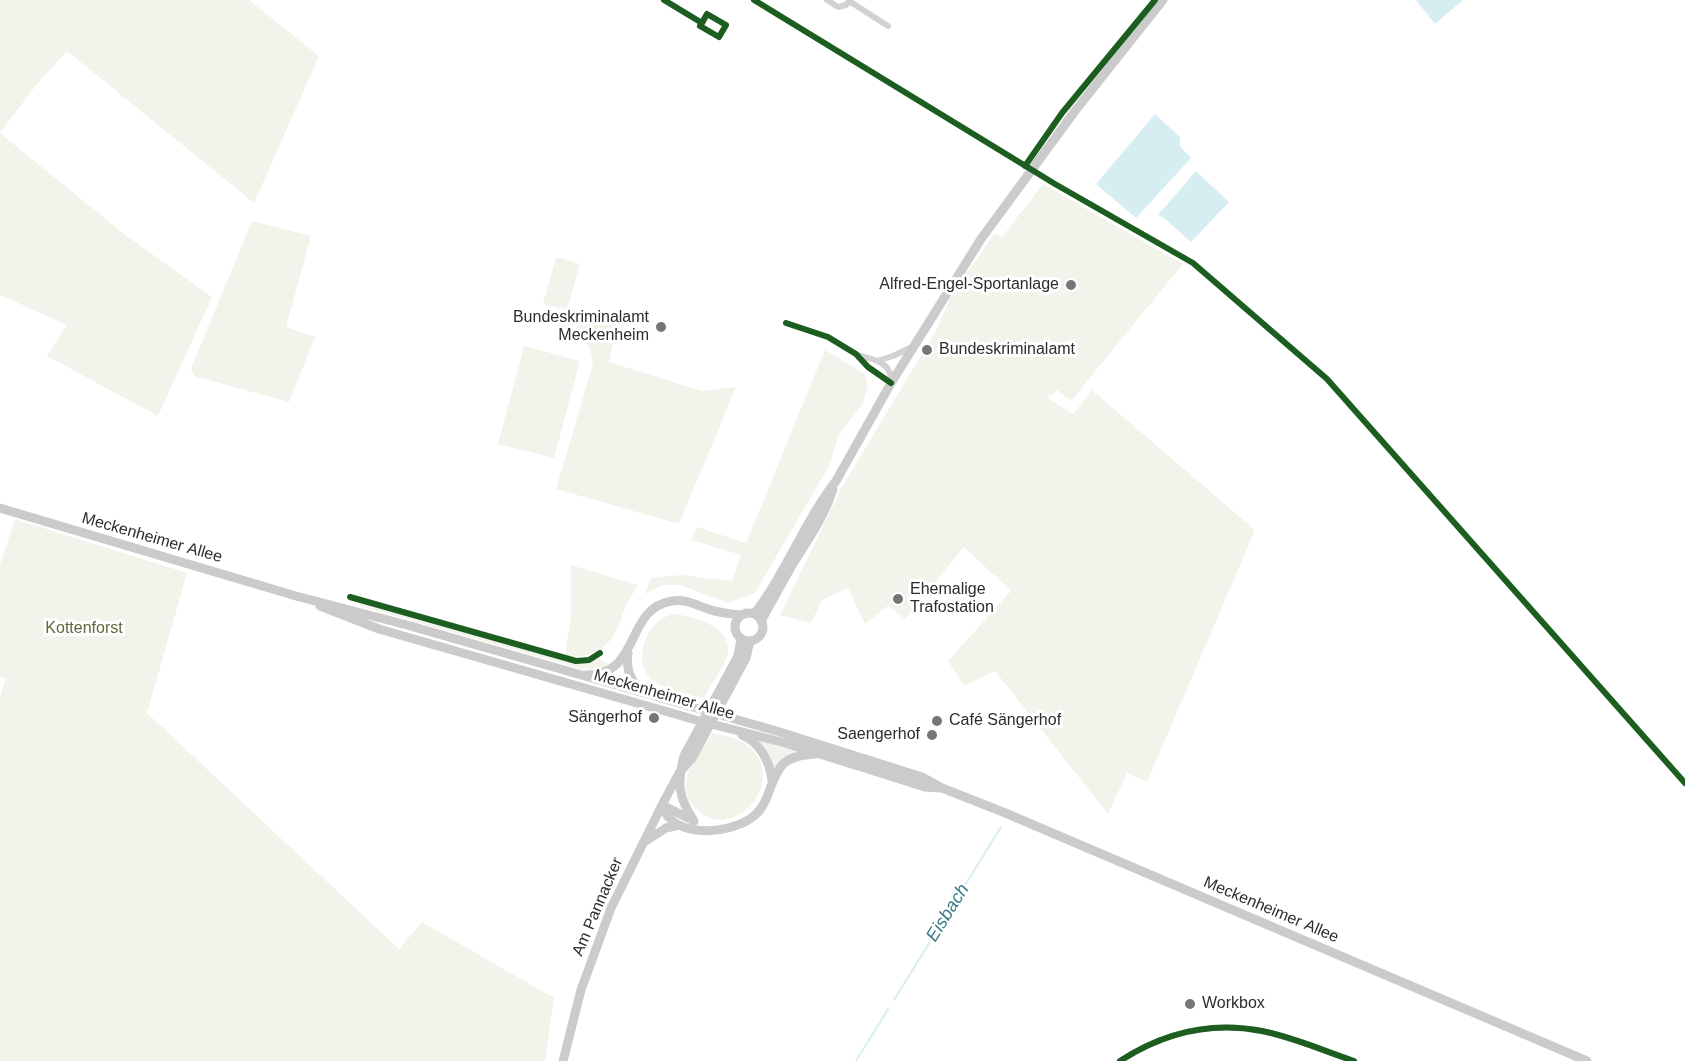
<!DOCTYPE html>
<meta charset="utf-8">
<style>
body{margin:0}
canvas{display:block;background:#fff}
</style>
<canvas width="1685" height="1061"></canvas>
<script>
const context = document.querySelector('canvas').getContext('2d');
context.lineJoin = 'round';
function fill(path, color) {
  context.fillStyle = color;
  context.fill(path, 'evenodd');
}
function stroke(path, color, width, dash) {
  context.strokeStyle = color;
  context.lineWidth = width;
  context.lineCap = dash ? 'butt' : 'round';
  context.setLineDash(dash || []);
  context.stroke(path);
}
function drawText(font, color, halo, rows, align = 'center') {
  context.font = font + ' Helvetica,sans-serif';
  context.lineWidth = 6;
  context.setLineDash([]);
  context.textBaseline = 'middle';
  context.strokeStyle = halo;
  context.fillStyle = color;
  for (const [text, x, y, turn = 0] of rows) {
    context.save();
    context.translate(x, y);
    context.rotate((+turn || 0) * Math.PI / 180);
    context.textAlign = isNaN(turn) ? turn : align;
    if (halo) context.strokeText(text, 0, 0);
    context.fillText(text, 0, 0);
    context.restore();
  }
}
fill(new Path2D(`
 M1,0H249L319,56L254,203L67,51L37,84L0,133L124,234L212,297L158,416L47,356L67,325L0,295V1Z
 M1043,184L1183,264L1071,401L1057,390L1048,398L1073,414L1092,390L1255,530L1147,782L1127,773L1108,814L995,671L964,686L948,661L1011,591L964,547L905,619L888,606L865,624L848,588L822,600L811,623L780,615L842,487L937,329L952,294L995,233L1002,237Z
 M252,221L311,236L286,327L315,337L289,402L194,376L191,369Z
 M556,257L580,264L567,310L543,304Z
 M582,312L618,322L609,362L702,391L736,387L679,524L556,489L593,364L590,348L575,333Z
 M524,346L580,361L554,458L498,444Z
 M825,350L865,374L868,386L863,403L839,435L829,466L755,593L728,603L680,585H663L645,594L651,578L681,575L732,581L741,555L691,540L697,527L746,543Z
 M15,519L187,573L147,713L399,949L422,922L554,998L545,1061H0V698L5,679L0,676V565Z
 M571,565L638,585C634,592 629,599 626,606C621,616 619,629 612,638C601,653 583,660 565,655L571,616Z
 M358,603L564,661L579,664L600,658L609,666L603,669H582L360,606Z
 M672,614C691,615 732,626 728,653C727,661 708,690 703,699C689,694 671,691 658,684C633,670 640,637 659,621C662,618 668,616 672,614Z
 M712,733C723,736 738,737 747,745C793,783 729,847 694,807C687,799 684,787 687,777C691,762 704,746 712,733Z
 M758,740L799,752L774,770L768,753Z`), '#f2f4eb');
fill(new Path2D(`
 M1416,0H1463L1435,24Z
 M1155,114L1180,137V146L1191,158L1136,218L1096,184Z
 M1196,171L1229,202L1191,242L1163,217L1158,215Z`), '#d6edf1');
stroke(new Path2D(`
 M894,1000L1001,827
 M856,1061L888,1009`), '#d6edf1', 2);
stroke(new Path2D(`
 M664,0L702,23L700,26L719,37L726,25L707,14L702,23
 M827,0L838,7L846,5L850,0
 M849,1L888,26
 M786,323L828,337L856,354L868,367L891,383
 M857,355C873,359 892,362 891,382
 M877,361L893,356L912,347
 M1120,1061C1163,1033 1211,1021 1262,1031C1293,1037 1324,1051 1354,1061`), '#d2d2d2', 6);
stroke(new Path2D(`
 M0,508L296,596L407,625L780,732L922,777L942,788L1003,812L1587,1061
 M320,606L379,629L696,720L785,743L925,787L940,788
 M735 627a14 14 0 1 1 28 0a14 14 0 1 1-28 0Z
 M754,614C786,573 804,522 836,481L891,383L981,239L1075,111L1163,0
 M761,621C771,603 781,585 791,567C807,541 824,518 833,489
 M628,653C626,668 630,682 643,691
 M585,675C643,675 623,609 672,601C686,599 696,605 708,609C719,613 730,614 741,615
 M742,735C760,743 770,761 772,781
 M662,805C671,840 733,835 755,815C771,801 769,778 784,763C793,756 804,755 815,754
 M662,805L692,820
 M694,821C678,797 677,783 684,756L738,656L741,639
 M644,842L666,828L679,825
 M563,1061L581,990L611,908L662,805L679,773L692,758L746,658L750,641`), '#cbcbcb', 9);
stroke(new Path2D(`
 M664,0L702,23L700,26L719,37L726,25L707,14L702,23
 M754,0L1055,184L1193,263L1327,379L1685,783
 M1025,166L1062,113L1155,0
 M786,323L828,337L856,354L868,367L891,383
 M350,597L576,661L589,660L600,653
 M1120,1061C1163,1033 1211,1021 1262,1031C1293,1037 1324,1051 1354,1061`), '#1b5e20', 6);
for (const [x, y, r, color] of [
 [1071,285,6,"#767676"],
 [661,327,6,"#767676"],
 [927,350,6,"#767676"],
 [898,599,6,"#767676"],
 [654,718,6,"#767676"],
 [937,721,6,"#767676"],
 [932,735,6,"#767676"],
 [1190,1004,6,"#767676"]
]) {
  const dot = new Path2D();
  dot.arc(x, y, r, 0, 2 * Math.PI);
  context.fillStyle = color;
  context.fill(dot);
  stroke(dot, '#fff', 2);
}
drawText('16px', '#2d2d2d', '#fff', [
 ["Alfred-Engel-Sportanlage",1059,285],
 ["Bundeskriminalamt",649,318],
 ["Meckenheim",649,336],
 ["Bundeskriminalamt",939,350,"left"],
 ["Ehemalige",910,590,"left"],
 ["Trafostation",910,608,"left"],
 ["Sängerhof",642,718],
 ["Café Sängerhof",949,721,"left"],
 ["Saengerhof",920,735],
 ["Workbox",1202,1004,"left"]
], 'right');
drawText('16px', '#2d2d2d', '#fff', [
 ["Meckenheimer Allee",152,538,16],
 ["Meckenheimer Allee",664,695,16],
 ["Am Pannacker",598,907,-67],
 ["Meckenheimer Allee",1271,910,23]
]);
drawText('16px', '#5a683a', '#fff', [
 ["Kottenforst",84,629]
]);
drawText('italic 18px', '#397b88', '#fff', [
 ["Eisbach",948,913,-58]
]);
</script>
